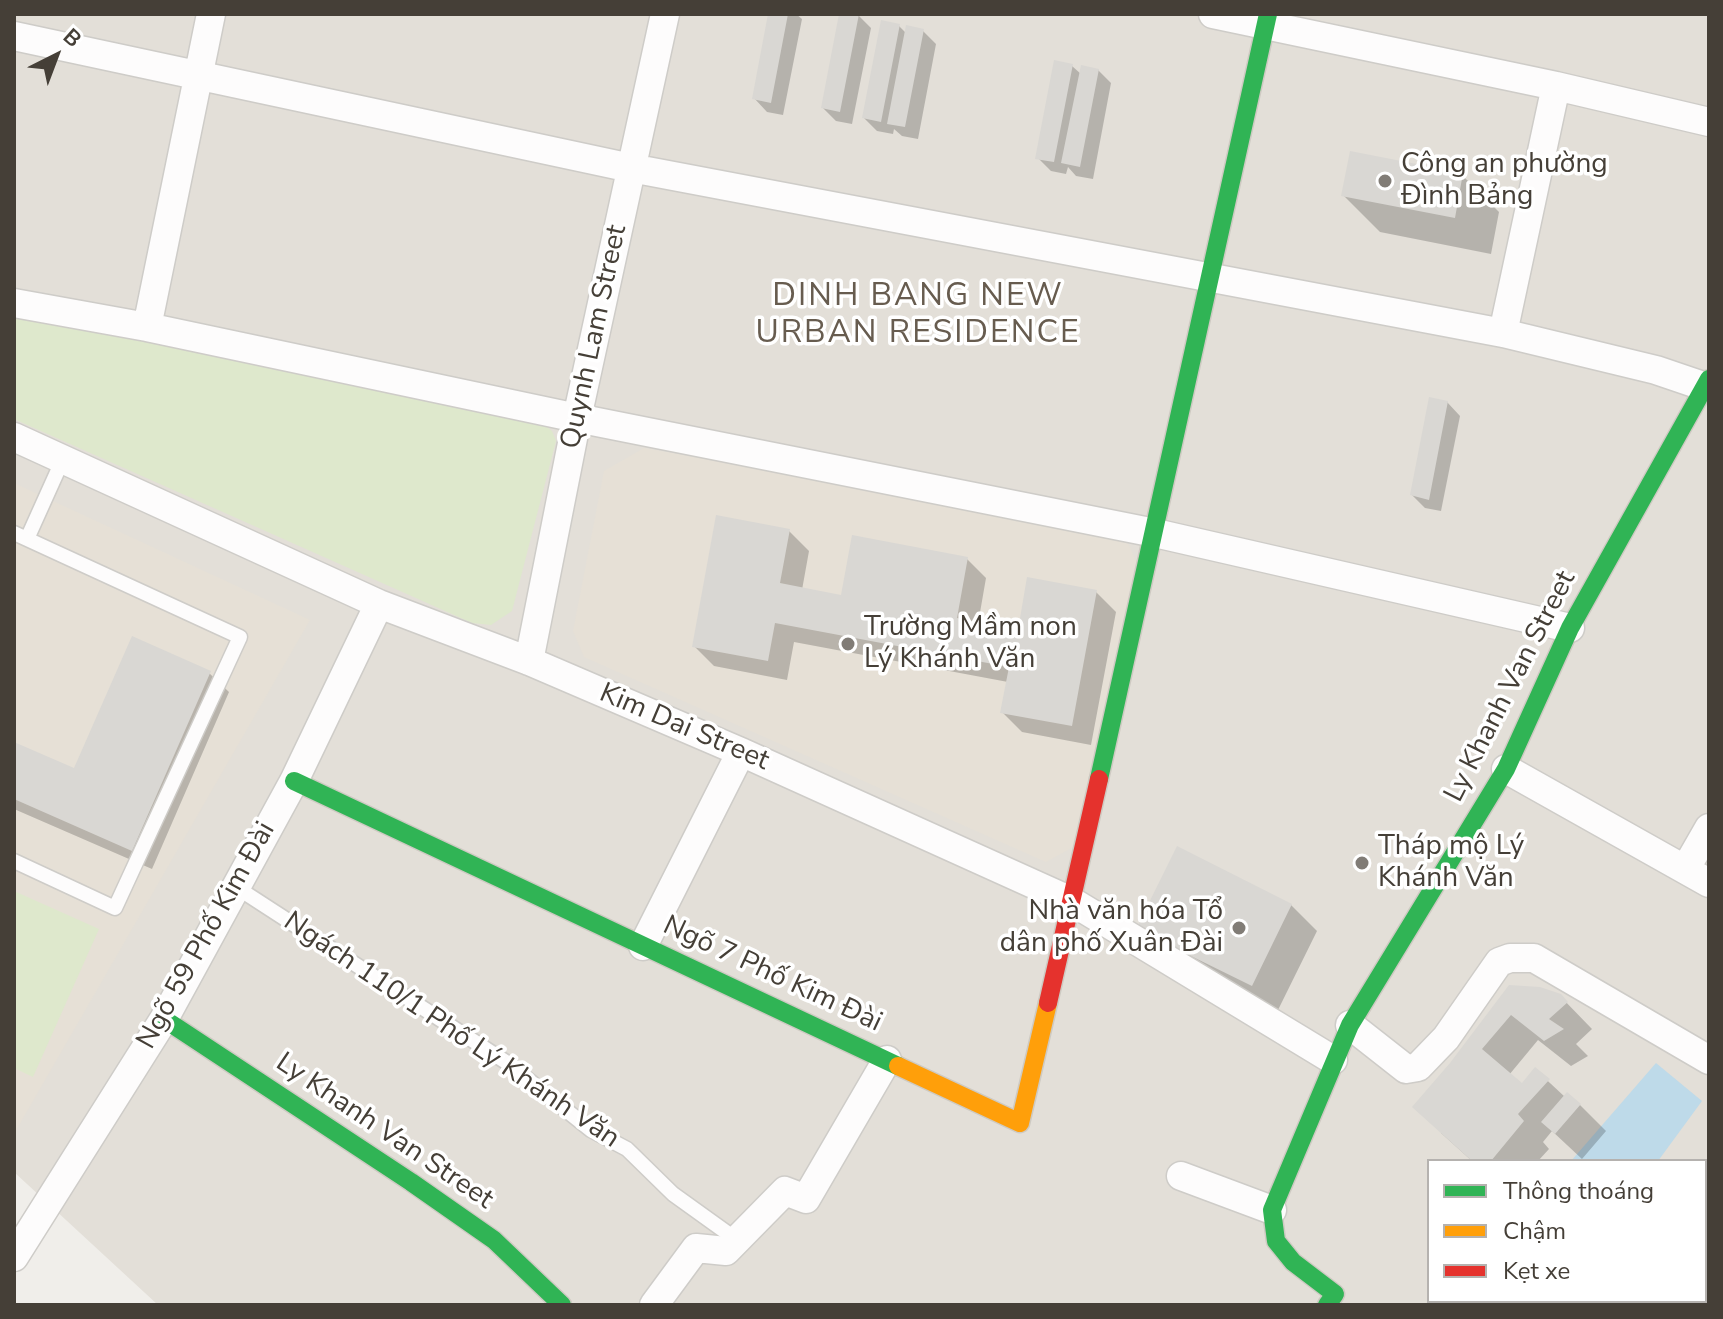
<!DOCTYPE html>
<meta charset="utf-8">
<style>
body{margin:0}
#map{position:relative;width:1723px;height:1319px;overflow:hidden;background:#f0eeea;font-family:"Nunito Sans",sans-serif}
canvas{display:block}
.frame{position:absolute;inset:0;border:16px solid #453f37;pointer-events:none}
.legend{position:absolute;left:1427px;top:1159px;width:280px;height:144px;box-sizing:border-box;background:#fff;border:2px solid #b5b2af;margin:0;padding:10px 14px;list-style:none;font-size:24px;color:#453f37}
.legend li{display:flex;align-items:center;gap:16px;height:40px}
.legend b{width:40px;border:2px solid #b5b2af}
.north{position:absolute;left:16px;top:16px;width:80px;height:80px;-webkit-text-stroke:6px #fff;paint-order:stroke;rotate:42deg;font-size:22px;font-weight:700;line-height:32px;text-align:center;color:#453f37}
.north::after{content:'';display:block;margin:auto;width:28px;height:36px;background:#453f37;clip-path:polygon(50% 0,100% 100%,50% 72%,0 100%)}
</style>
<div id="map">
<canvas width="1723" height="1319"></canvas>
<div class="frame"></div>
<ul class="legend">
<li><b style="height:10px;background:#30b455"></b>Thông thoáng</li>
<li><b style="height:10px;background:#ff9f0a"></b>Chậm</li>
<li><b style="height:10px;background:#e5322d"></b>Kẹt xe</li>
</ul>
<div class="north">B</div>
</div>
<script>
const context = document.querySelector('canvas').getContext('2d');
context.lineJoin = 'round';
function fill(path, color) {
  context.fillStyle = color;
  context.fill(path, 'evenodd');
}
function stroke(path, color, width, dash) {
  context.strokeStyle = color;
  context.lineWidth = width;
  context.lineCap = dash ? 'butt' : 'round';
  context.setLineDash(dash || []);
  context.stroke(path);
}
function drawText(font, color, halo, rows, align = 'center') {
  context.font = font + ' "Nunito Sans",sans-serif';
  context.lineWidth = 7;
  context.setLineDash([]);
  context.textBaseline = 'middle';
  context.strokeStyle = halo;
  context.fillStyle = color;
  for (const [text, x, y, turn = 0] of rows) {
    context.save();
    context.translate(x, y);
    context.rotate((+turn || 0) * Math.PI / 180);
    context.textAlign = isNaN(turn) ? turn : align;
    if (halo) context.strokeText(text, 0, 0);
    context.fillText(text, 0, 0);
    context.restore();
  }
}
fill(new Path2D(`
 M14,14H1709V1305H158L14,1172ZM1429,1161H1705V1301H1429Z`), '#e3dfd8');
fill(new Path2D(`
 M644,448L1123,532L1136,561L1075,846L1046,862L584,657L573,631L604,471Z
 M14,483L310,620L14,1134Z`), '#e6e0d6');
fill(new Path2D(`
 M14,314L542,423L552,431L556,441L512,611L491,625L472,623L14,419Z
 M14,891L99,929L33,1077L14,1068Z`), '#dee8cc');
fill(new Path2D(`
 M1656,1063L1702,1101L1658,1161H1571Z`), '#bedae9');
fill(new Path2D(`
 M771,14H796L802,19L783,115L767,112L754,98Z
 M841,14L858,15L871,28L852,124L836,121L823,108Z
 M899,26L906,33L923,31L936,44L918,139L902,136L894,129L893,134L877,131L864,118Z
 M1072,66L1081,74L1098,70L1111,83L1093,179L1076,176L1068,167L1066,174L1051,171L1038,158Z
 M1462,175L1499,212L1491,254L1380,232L1343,195Z
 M1447,402L1460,416L1441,511L1425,508L1412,495Z
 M789,531L809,551L802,590L843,597L967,559L986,578L978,624L1019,632L1096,592L1116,612L1091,745L1022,732L1002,712L1008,682L794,642L787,680L714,666L694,646Z
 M209,673L229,692L152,869L14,809V744L75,771Z
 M1291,905L1317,931L1278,1010L1165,954Z
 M1510,987L1560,996L1592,1029L1576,1044L1588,1056L1571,1066L1538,1040L1509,1075L1523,1086L1536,1070L1565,1097L1567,1094L1580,1105L1606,1131L1582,1159L1552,1131L1543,1142L1549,1149L1538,1161H1472L1441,1133L1451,1065Z`), '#0003');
fill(new Path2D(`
 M768,14H788L771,103L752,99Z
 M839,14H859L840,112L821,108Z
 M881,20L900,24L881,122L862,118Z
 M906,25L924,29L905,127L887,124Z
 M1054,60L1073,64L1054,162L1035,159Z
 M1081,65L1099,69L1080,167L1061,163Z
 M1350,151L1463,173L1455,218L1341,196Z
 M1429,397L1448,401L1429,500L1410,495Z
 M716,515L790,529L780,583L841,595L852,535L968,557L957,618L1018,630L1027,577L1097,590L1072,726L1000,713L1009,667L775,623L768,661L692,647Z
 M132,636L211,671L132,851L14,799V742L74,768Z
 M1177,846L1292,904L1252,986L1136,929Z
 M1509,985L1540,987L1561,994L1568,1002L1549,1019L1564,1029L1544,1041L1511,1015L1482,1049L1522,1083L1535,1067L1550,1079L1518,1114L1524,1121L1491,1161H1472L1412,1107L1450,1063Z
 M1567,1092L1581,1104L1555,1134L1541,1122Z`), '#d9d7d3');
const lane = new Path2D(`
 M14,533L27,539L63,459
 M14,861L115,908L240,637L27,539
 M236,887L506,1062L591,1130L627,1149L673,1194L737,1240`);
const street = new Path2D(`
 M1213,14L1556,86L1709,122
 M14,36L631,168L1503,333L1656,370L1709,388
 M14,303L147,327L577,418L1155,533L1570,628
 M147,327L211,14
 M1503,333L1556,86
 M14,437L379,604L529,661L741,752L1071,901L1333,1060
 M529,661L577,418L665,14
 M1506,769L1709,883
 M1686,868L1709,828
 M643,946L741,752
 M1350,1025L1406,1069L1418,1067L1446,1038L1499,962L1510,958H1534L1709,1060
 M1181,1176L1272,1210
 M14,1257L164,1019L294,781L379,604
 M654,1305L696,1248L726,1251L785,1191L806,1199L887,1060
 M1442,1305L1445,1301`);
const fast = new Path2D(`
 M1099,779L1268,14
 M294,781L898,1066
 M164,1019L411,1182L494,1240L562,1305
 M1327,1305L1335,1294L1293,1262L1276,1241L1272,1210L1350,1025L1506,769L1570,628L1709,379`);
const slow = new Path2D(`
 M898,1066L1020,1123L1048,1003`);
const jam = new Path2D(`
 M1048,1003L1099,779`);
stroke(lane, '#ceccc8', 17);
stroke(street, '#ceccc8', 31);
stroke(fast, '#cecac2', 21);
stroke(slow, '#cecac2', 21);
stroke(jam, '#cecac2', 21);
stroke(lane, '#fdfcfc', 14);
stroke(street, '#fdfcfc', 28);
stroke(fast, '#30b455', 18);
stroke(slow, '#ff9f0a', 18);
stroke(jam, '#e5322d', 18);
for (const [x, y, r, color] of [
 [1385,181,8,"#817c76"],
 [848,644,8,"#817c76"],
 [1362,863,8,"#817c76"],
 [1239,928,8,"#817c76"]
]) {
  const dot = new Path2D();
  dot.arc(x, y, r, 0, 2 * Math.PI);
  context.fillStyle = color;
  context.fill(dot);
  stroke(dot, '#fff', 3);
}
drawText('28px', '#453f37', '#fff', [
 ["Công an phường",1401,165],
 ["Đình Bảng",1401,197],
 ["Trường Mầm non",864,628],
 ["Lý Khánh Văn",864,660],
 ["Tháp mộ Lý",1378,847],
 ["Khánh Văn",1378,879],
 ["Nhà văn hóa Tổ",1223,912,"right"],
 ["dân phố Xuân Đài",1223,944,"right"]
], 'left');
drawText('28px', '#453f37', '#fff', [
 ["Quynh Lam Street",595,337,-78],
 ["Ly Khanh Van Street",1511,687,-63],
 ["Kim Dai Street",684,728,23],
 ["Ngõ 59 Phố Kim Đài",207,936,-61],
 ["Ngõ 7 Phố Kim Đài",772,975,25],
 ["Ngách 110/1 Phố Lý Khánh Văn",451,1031,34],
 ["Ly Khanh Van Street",384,1132,34]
]);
context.letterSpacing = '2px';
drawText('32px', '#675c4f', '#fff', [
 ["DINH BANG NEW",918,297],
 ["URBAN RESIDENCE",918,334]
]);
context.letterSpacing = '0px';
</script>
